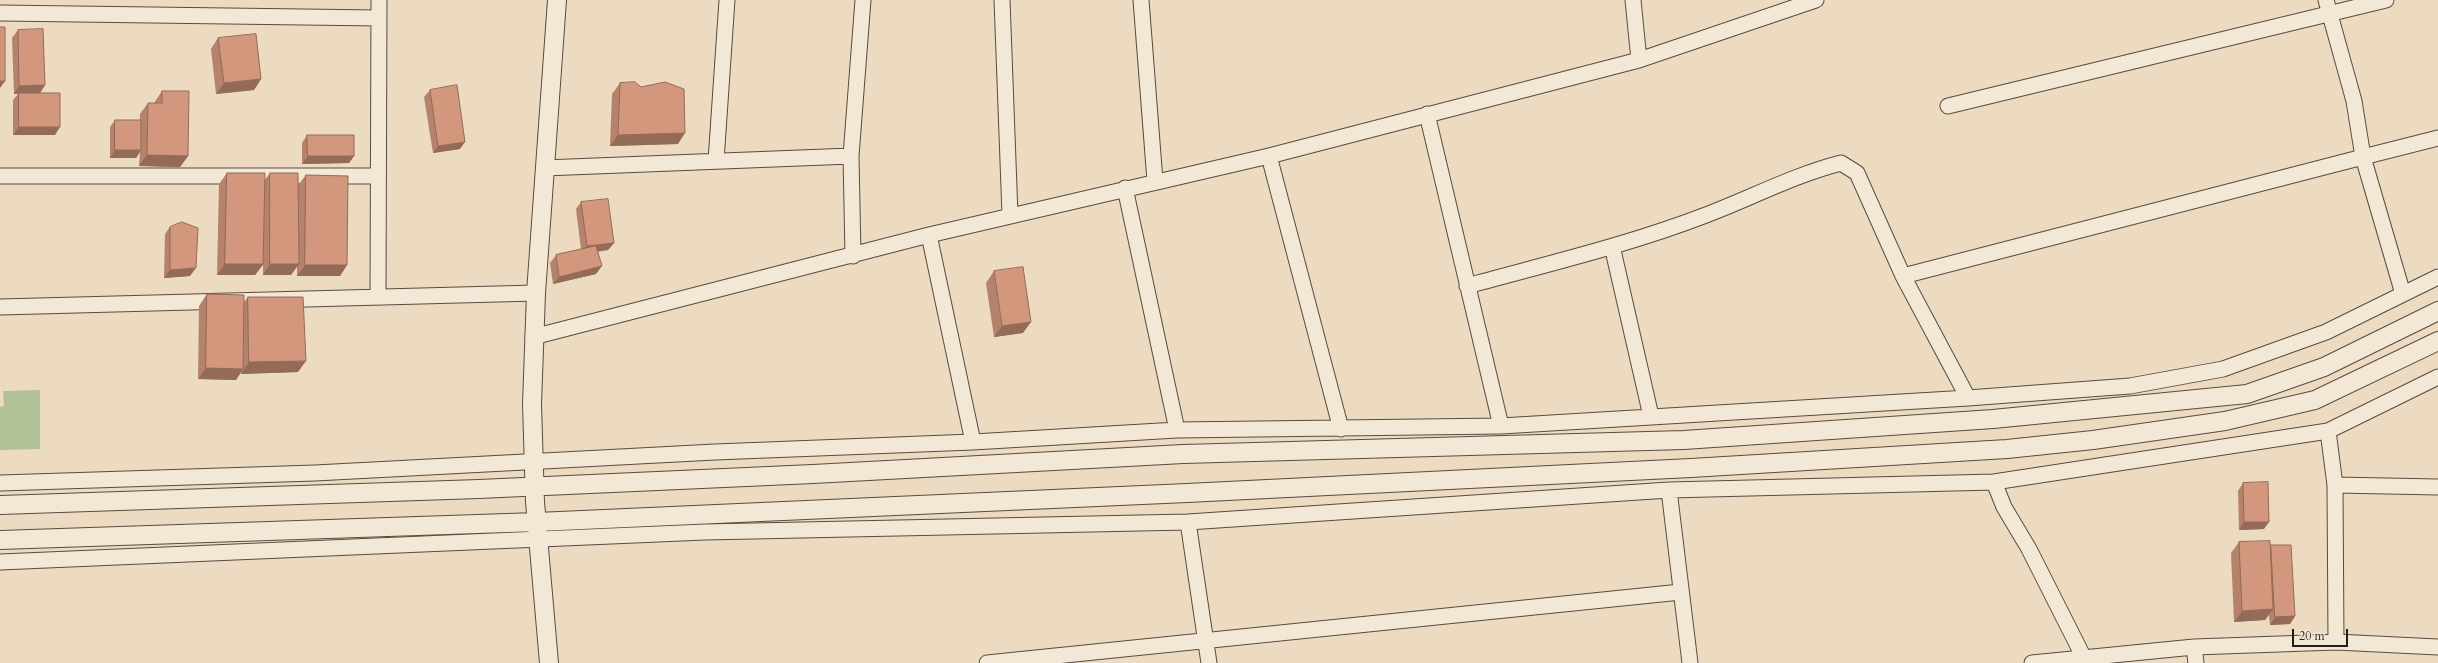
<!DOCTYPE html>
<style>
body{margin:0}
#map{position:relative;width:2438px;height:663px;overflow:hidden;background:#ecdbc0;font-family:Cardo,serif}
canvas{display:block}
.scale{position:absolute;left:2292px;top:629px;width:56px;height:18px;box-sizing:border-box;border:2px solid #261b15;border-top:0;padding-left:5px;font-size:12px;line-height:14px;white-space:nowrap;color:#261b15;-webkit-text-stroke:3px #f3e8d6;paint-order:stroke}
</style>
<div id="map">
<canvas width="2438" height="663"></canvas>
<div class="scale">20 m</div>
</div>
<script>
const context = document.querySelector('canvas').getContext('2d');
context.lineJoin = 'round';
function fill(path, color) {
  context.fillStyle = color;
  context.fill(path, 'evenodd');
}
function stroke(path, color, width, dash) {
  context.strokeStyle = color;
  context.lineWidth = width;
  context.lineCap = dash ? 'butt' : 'round';
  context.setLineDash(dash || []);
  context.stroke(path);
}
fill(new Path2D(`
 M40,390V449L0,450V407L4,406L3,391Z`), '#b2c197');
const minor = new Path2D(`
 M1002,0L1010,215
 M1141,0L1155,181
 M1633,0L1639,60
 M0,13L379,18
 M1948,106L2386,0
 M1427,114L1501,426
 M1269,156L1341,429
 M716,161L727,0
 M544,168L851,156
 M0,176H378
 M1125,188L1177,430
 M929,235L973,442
 M1612,246L1651,416
 M853,256L851,156L863,0
 M1903,276L2363,157L2354,101L2326,0
 M1467,286C1547,264 1628,245 1706,215C1751,198 1794,175 1841,163L1857,173L1903,276L1968,398
 M2403,294L2363,157L2438,138
 M378,297L379,0
 M0,307L536,293
 M533,337L929,235L1269,156L1639,60L1816,0
 M2328,431L2335,485L2336,642
 M1994,482L2004,507L2029,549L2084,658
 M0,483L315,473L715,452L973,442L1177,430L1501,426L1968,398L2130,386L2223,369L2326,332L2438,277
 M2335,485L2438,487
 M1669,490L1690,663
 M1188,522L1209,663
 M0,562L705,532L1188,522L1669,490L1994,482L2328,431L2438,377
 M2194,647L2196,663
 M987,663L1681,592
 M2032,663L2194,647L2336,642L2438,647`);
const tertiary = new Path2D(`
 M0,505L479,489L813,474L1183,454L1684,440L1993,419L2247,394L2324,367L2438,311
 M0,540L537,522L1187,493L1691,468L2007,449L2093,440L2225,421L2315,400L2438,341
 M549,663L535,502L532,404L536,293L557,0`);
stroke(minor, '#584b40', 17);
stroke(tertiary, '#584b40', 20);
stroke(minor, '#f3e8d6', 15);
stroke(tertiary, '#f3e8d6', 18);
fill(new Path2D(`
 M18,30L45,85L40,93L55,135H13V100L18,94H14L12,38Z
 M218,38L261,79L254,90L216,94L211,49Z
 M620,83L641,87L678,144L610,146L612,94Z
 M430,90L460,149L433,153L424,97Z
 M162,91L188,156L180,167L139,166L140,152L136,158H110V127L115,120H140V114L148,103H154Z
 M307,135L354,156L349,163L302,164V143Z
 M227,173L264,181L270,173L298,185L306,175L347,265L340,276H297V266L291,275H263V265L255,275H217L219,184Z
 M581,202L614,243L608,250L597,252L596,274L553,284L550,263L556,255L581,249L576,209Z
 M170,227L190,276L164,278L165,234Z
 M994,271L1023,333L994,337L986,283Z
 M207,294L244,302L248,297L298,372L241,374V372L236,380L198,379L199,306Z
 M2243,483L2264,529L2239,530L2238,491Z
 M2239,542L2270,547L2271,545L2295,616L2290,624L2270,625L2269,615L2265,620L2234,622L2231,553Z`), '#b5826c');
fill(new Path2D(`
 M261,79L254,90L216,94L224,83Z
 M0,81H5L0,88Z
 M45,85L40,93L14,94L19,86Z
 M19,127H60L55,135H13Z
 M685,133L678,144L610,146L618,135Z
 M465,142L460,149L433,153L438,146Z
 M115,150H141L136,158H110Z
 M147,155L188,156L180,167L139,166Z
 M308,156H354L349,163L302,164Z
 M614,243L608,250L582,253L587,246Z
 M225,264H263L255,275H217Z
 M270,264H299L291,275H263Z
 M305,265H347L340,276H297Z
 M602,266L596,274L553,284L559,277Z
 M196,268L190,276L164,278L170,270Z
 M1031,322L1023,333L994,337L1002,326Z
 M306,361L298,372L241,374L249,362Z
 M206,368L243,369L236,380L198,379Z
 M2244,522H2269L2264,529L2239,530Z
 M2273,609L2265,620L2234,622L2242,611Z
 M2295,616L2290,624L2270,625L2275,617Z`), '#946a58');
const building = new Path2D(`
 M0,27H5V81H0Z
 M43,29L45,85L19,86L18,30Z
 M256,34L261,79L224,83L218,38Z
 M635,82L641,87L665,82L684,89L685,133L618,135L620,83Z
 M457,85L465,142L438,146L430,90Z
 M162,91H189L188,156L147,155L148,103H162Z
 M19,93H60V127H19Z
 M115,120H141V150H115Z
 M307,135H354V156H308Z
 M227,173H265L263,264H225Z
 M270,173H298L299,264H270Z
 M306,175L348,176L347,265H305Z
 M608,199L614,243L587,246L581,202Z
 M182,222L198,228L196,268L170,270V227Z
 M596,246L602,266L559,277L556,255Z
 M1023,267L1031,322L1002,326L994,271Z
 M207,294L244,295L243,369L206,368Z
 M248,297H303L306,361L249,362Z
 M2268,482L2269,522H2244L2243,483Z
 M2270,541L2273,609L2242,611L2239,542Z
 M2271,545H2291L2295,616L2275,617Z`);
fill(building, '#d3977d');
stroke(building, '#946a58', 1);
</script>
